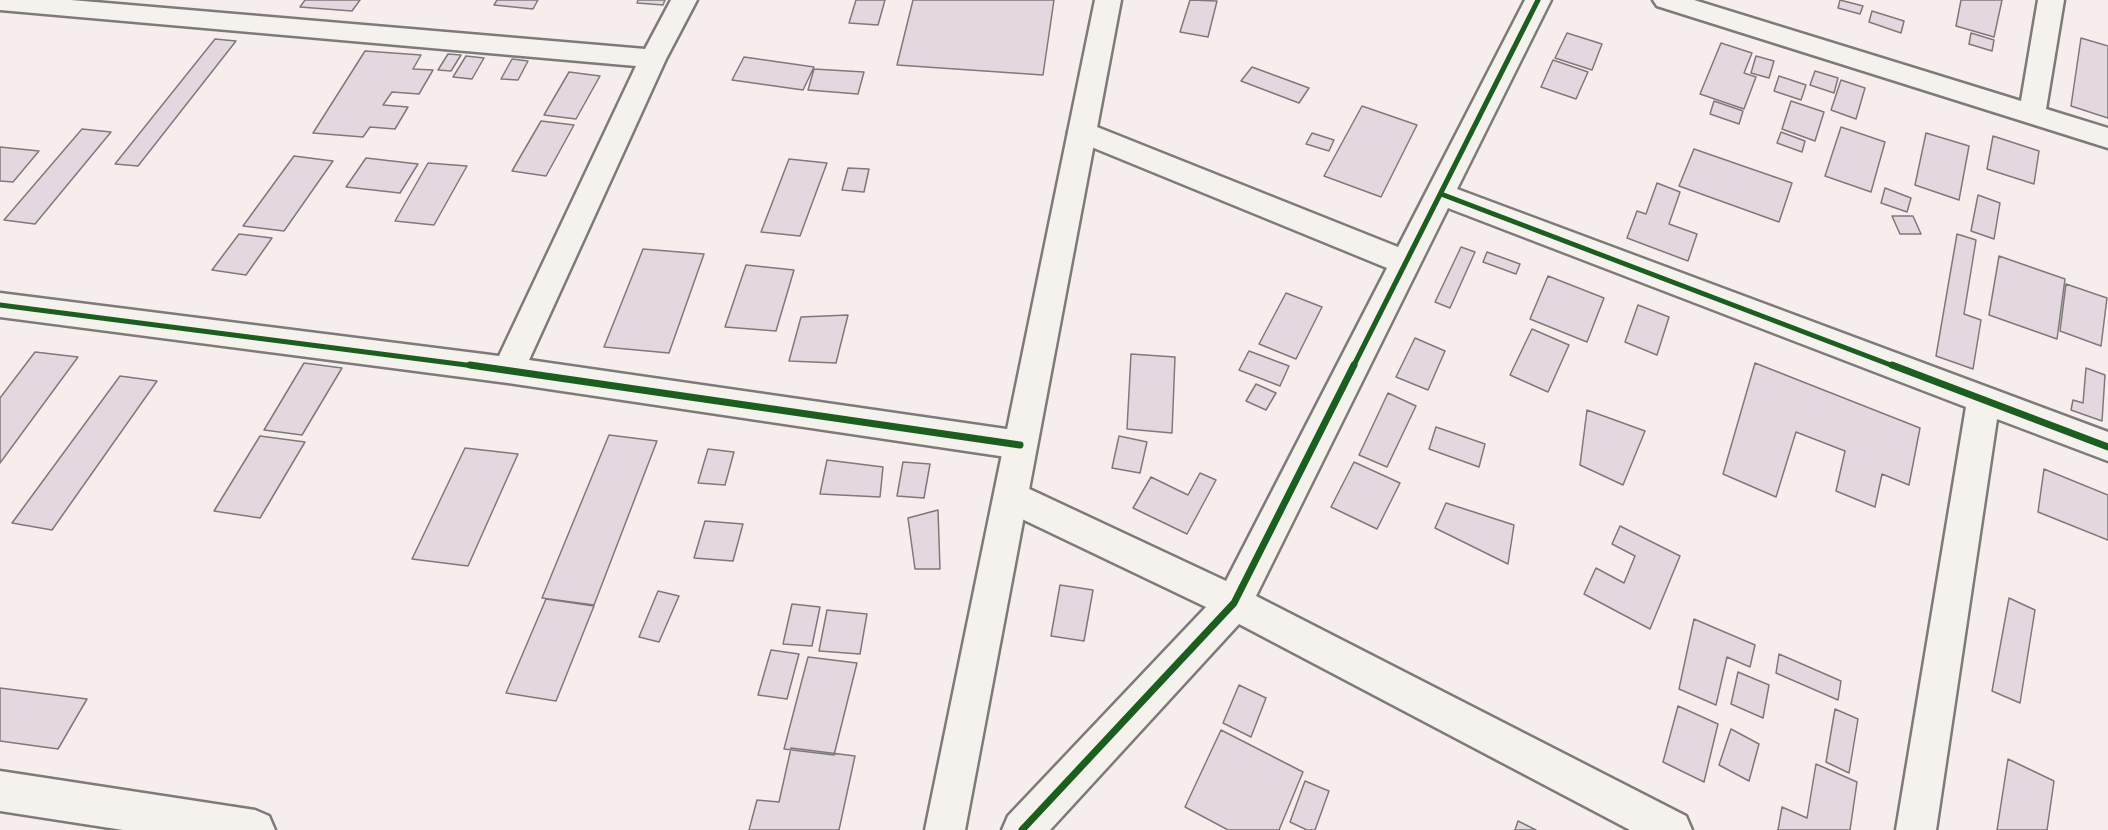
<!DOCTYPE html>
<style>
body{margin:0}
canvas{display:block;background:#f5eeec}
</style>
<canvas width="2108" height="830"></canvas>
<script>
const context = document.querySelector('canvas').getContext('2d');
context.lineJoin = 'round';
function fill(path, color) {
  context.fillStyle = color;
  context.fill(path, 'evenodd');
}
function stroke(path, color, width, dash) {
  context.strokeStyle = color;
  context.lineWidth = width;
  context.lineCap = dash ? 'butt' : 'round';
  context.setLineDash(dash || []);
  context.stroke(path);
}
const building = new Path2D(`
 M305,0H360L352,11L300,7Z
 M497,0H538L533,9L494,5Z
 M638,0H665L663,5L637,3Z
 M856,0H885L878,25L849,23Z
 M913,0H1054L1043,75L897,65Z
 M1190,0L1217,1L1208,37L1180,32Z
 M1840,0L1863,6L1860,14L1838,8Z
 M1961,0H2002L1994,37L1956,26Z
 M1872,11L1904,21L1901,33L1869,22Z
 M1567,33L1602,44L1592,70L1555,58Z
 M1971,33L1994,40L1992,51L1969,44Z
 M2081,38L2108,46V118L2071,106Z
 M215,39L236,41L138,166L115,164Z
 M1721,43L1752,53L1744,73L1756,77L1744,109L1700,94Z
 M365,51L421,55L413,69L433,70L419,94L392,92L383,105L408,107L395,129L370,127L363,137L313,133Z
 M448,54L461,55L451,71L438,70Z
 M466,56L484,58L472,79L453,77Z
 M1756,56L1774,61L1769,78L1751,73Z
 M744,57L814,67L803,90L732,80Z
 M512,59L528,61L518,80L501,79Z
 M1553,60L1588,72L1576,99L1541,87Z
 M1252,67L1309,88L1299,103L1241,81Z
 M814,69L864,72L858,94L808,90Z
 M1815,71L1838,78L1834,93L1810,85Z
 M569,72L600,76L576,119L544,115Z
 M1779,76L1806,85L1801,100L1774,91Z
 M1841,80L1865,88L1856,119L1831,110Z
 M1714,101L1743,111L1739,124L1710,114Z
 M1791,101L1824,112L1815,141L1782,129Z
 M1362,106L1417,125L1381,197L1324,176Z
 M541,121L574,125L546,176L512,171Z
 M1841,127L1885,142L1871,192L1825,176Z
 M82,129L111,132L35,224L4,220Z
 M1781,132L1805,141L1802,152L1777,143Z
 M1312,133L1334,140L1329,151L1306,144Z
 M1926,133L1969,146L1959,200L1915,185Z
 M1993,136L2039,151L2034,184L1987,169Z
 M0,147L39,151L13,182L0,181Z
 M1694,149L1792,183L1779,222L1679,186Z
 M294,156L333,161L284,231L243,226Z
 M366,158L418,164L400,193L346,187Z
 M789,159L827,163L800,236L761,232Z
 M428,163L467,166L434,225L395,221Z
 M848,168L869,169L864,192L842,190Z
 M1657,183L1680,192L1669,224L1697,234L1688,261L1627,238L1637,211L1646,214Z
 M1885,188L1911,198L1907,212L1881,203Z
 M1978,195L2000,203L1994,239L1971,231Z
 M1892,216H1913L1921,234H1900Z
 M239,234L272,238L246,275L212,270Z
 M1957,234L1976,240L1964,314L1981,320L1973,369L1936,356Z
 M1461,247L1475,252L1450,308L1435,302Z
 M643,249L704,254L669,353L604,347Z
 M1487,252L1520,264L1516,274L1483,262Z
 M1999,256L2065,279L2057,339L1989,315Z
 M746,265L794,270L776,331L725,327Z
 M1548,276L1604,298L1587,342L1530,319Z
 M2066,284L2107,298L2101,346L2060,331Z
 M1286,293L1322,307L1296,359L1259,344Z
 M1638,305L1669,317L1657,355L1625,342Z
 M848,315L836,363L789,361L801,317Z
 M1532,329L1569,345L1548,392L1510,375Z
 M1415,338L1445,351L1428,390L1396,377Z
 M1249,351L1289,366L1280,386L1239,370Z
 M35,352L78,357L0,463V398Z
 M1131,354L1175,357L1172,433L1127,429Z
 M304,363L342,368L302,435L264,430Z
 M1755,363L1920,428L1909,485L1882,474L1875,507L1836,491L1845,451L1796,432L1776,497L1723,474Z
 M2086,368L2105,375L2102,421L2071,410L2073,400L2083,403Z
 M120,376L157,381L52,530L12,523Z
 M1256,384L1276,393L1266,410L1246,401Z
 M1388,393L1416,406L1387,467L1359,455Z
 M1587,410L1645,431L1623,485L1580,465Z
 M1436,427L1485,444L1479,467L1429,449Z
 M609,435L657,441L594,605L542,598Z
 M260,436L305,442L260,518L214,511Z
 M1119,436L1147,442L1140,473L1112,468Z
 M465,448L518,454L468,566L412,559Z
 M708,449L734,452L725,485L698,483Z
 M827,460L883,467L880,497L820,494Z
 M903,462L930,464L924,498L897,496Z
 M1354,462L1400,483L1377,529L1331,507Z
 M2044,469L2108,495V540L2038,512Z
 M1200,473L1216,480L1187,534L1133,508L1151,477L1188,495Z
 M1446,503L1514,525L1508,564L1435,528Z
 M938,510L940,569H915L908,518Z
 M705,521L743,524L733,561L694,558Z
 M1620,526L1680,556L1650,629L1584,594L1596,568L1624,583L1635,556L1612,544Z
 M1060,585L1093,590L1084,641L1051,636Z
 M658,591L679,596L659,642L639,637Z
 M2009,598L2035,610L2020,703L1992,691Z
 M546,599L594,606L556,701L506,693Z
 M792,604L820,607L812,646L783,644Z
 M827,610L867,614L860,654L819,651Z
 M1694,619L1755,645L1750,667L1727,657L1716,705L1679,689Z
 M771,650L799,654L787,699L758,695Z
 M1779,654L1841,681L1838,700L1776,673Z
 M808,657L857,663L834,755L784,749Z
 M1738,672L1769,685L1763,718L1731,704Z
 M1239,685L1266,698L1251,737L1223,723Z
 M0,688L87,699L58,749L0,741Z
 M1678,706L1718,724L1704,782L1663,762Z
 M1835,709L1858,719L1849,773L1826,762Z
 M1731,729L1759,744L1749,781L1719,765Z
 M1221,730L1303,772L1279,830H1228L1185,807Z
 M791,748L855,756L839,830H749L757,800L779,802Z
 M2008,759L2054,781L2047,830H1997Z
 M1816,764L1857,782L1850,830H1778L1782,807L1807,818Z
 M1305,781L1329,791L1315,830H1307L1290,822Z
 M1518,821L1536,830H1515Z`);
fill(building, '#e3d8e0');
stroke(building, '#7e7a7a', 1.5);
const street = new Path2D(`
 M0,0H71L645,49L671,0H697L666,59L529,360L1020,431L1032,435L1037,445L1032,455L1020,459L508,383L0,317V293L499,356L636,66L0,10Z
 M1525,0H1551L1457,189L2108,432V461L1997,419L1936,830H1896L1966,407L1448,208L1256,596L1686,816L1692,830H1630L1239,624L1050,830H1002L1008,816L1206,607L999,508L994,497L999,486L1011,482L1023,486L1226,581L1387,268L1072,139L1068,132L1072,125L1082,122L1092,125L1398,247Z
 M1653,0H1694L2021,101L2038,0H2064L2046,109L2108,128V148L1657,6Z
 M0,771L255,810L269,816L275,830H123L0,811Z`);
const secondary = new Path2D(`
 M1095,0H1121L965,830H925Z`);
stroke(street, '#7e7a7a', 5);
stroke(secondary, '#7e7a7a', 5);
fill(street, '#f5f1ec');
fill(secondary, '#f5f1ec');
stroke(new Path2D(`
 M1441,194L1896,367
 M0,305L482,367
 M1353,367L1538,0`), '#1b5e20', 5);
stroke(new Path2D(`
 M470,365L1020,445
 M1892,365L2108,447
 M1022,830L1234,603L1354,365`), '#1b5e20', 7);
</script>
